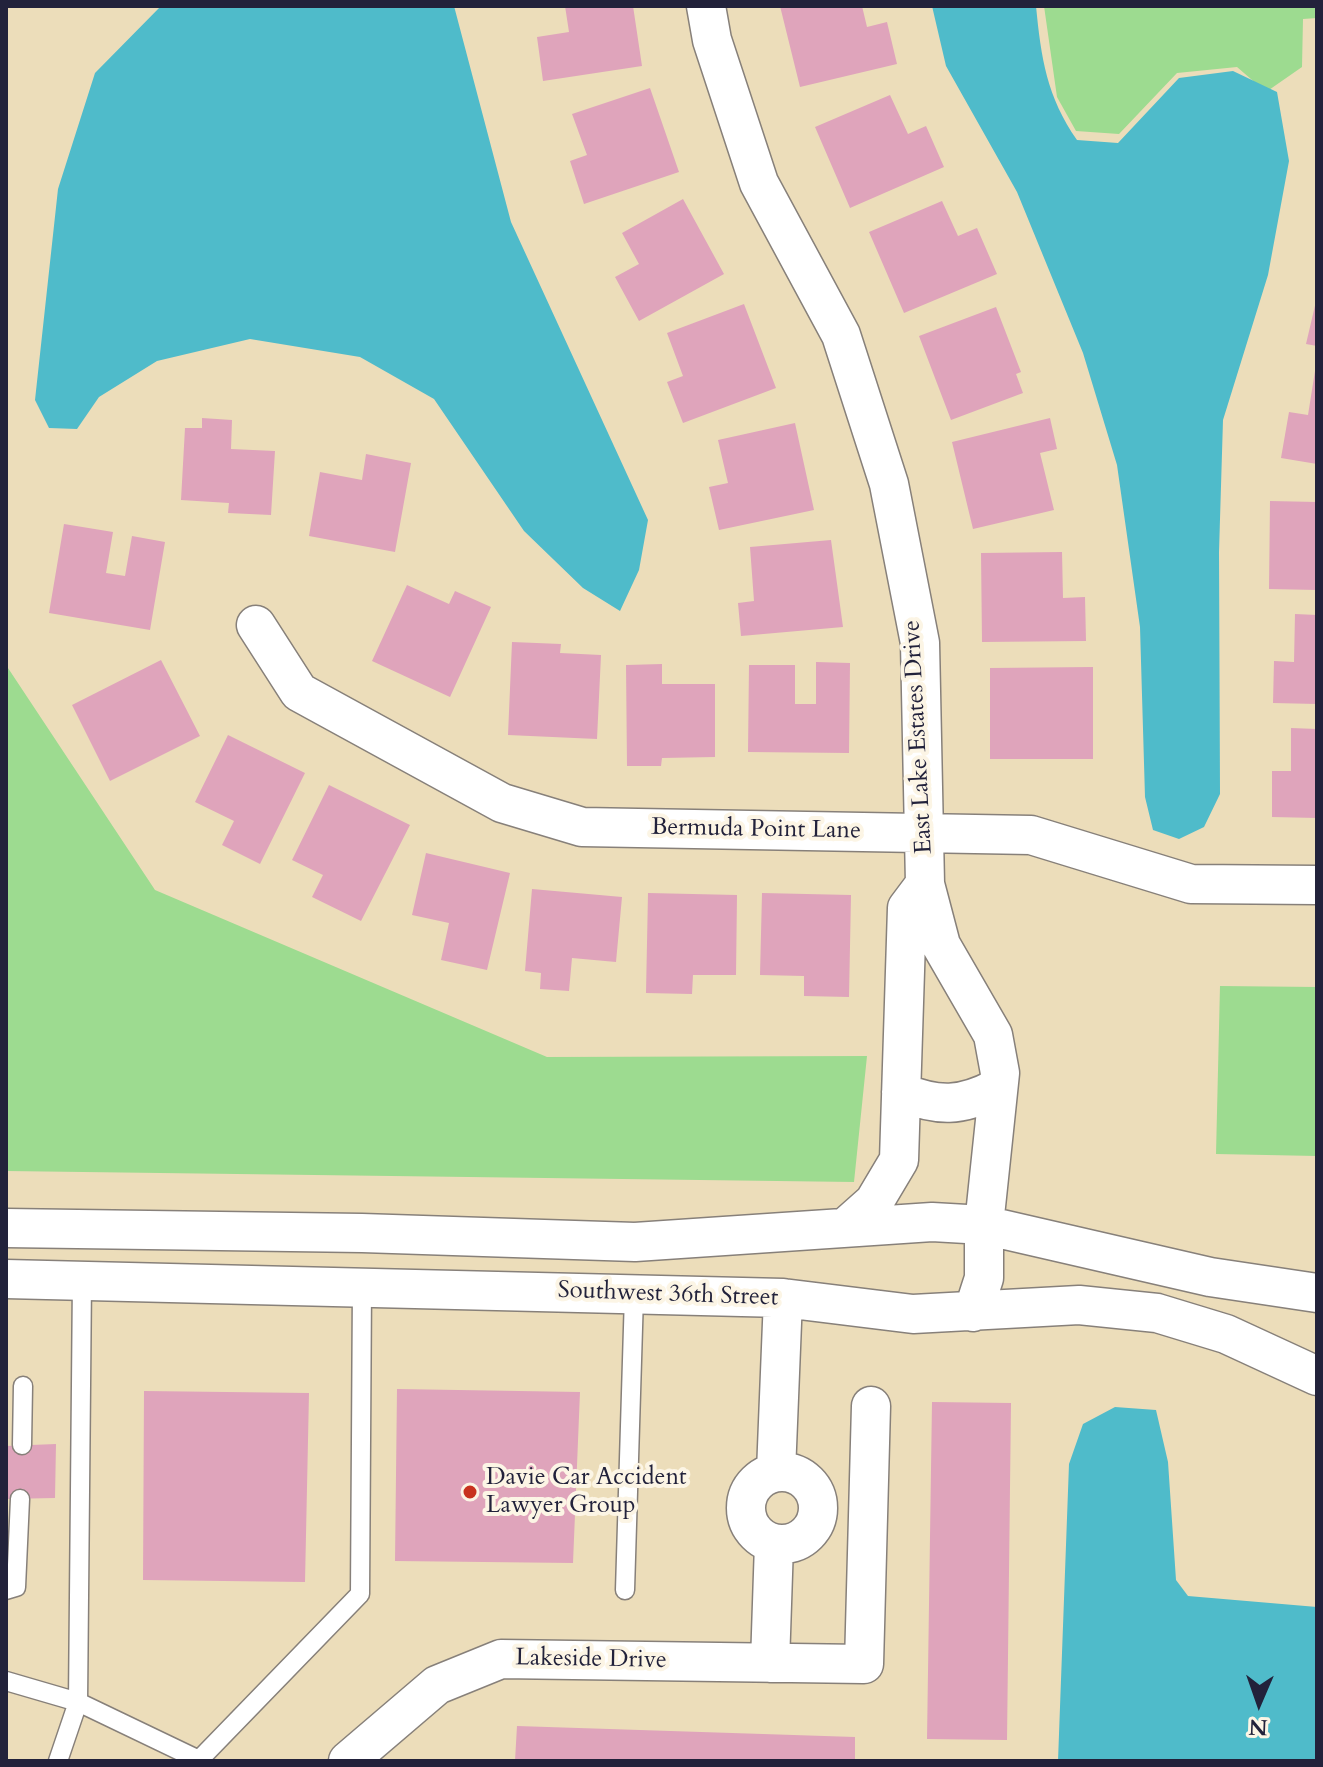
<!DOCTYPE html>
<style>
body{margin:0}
#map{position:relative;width:1323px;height:1767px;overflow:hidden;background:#ecddba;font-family:Cardo,serif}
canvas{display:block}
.frame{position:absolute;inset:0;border:8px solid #22223b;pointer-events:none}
.north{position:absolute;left:1219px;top:1663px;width:80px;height:80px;-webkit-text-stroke:6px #fcf5e5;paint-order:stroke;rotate:182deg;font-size:22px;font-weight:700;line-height:32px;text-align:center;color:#22223b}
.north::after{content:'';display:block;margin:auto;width:28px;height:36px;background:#22223b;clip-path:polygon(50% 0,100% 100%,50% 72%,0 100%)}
</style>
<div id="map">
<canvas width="1323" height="1767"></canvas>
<div class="frame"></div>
<div class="north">N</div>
</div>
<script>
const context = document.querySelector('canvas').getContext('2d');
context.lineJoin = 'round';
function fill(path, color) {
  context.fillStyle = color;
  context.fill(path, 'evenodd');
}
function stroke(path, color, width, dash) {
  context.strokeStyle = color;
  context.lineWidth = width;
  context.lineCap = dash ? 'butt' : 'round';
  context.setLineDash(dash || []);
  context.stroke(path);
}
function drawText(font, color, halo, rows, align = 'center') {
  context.font = font + ' Cardo,serif';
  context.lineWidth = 8;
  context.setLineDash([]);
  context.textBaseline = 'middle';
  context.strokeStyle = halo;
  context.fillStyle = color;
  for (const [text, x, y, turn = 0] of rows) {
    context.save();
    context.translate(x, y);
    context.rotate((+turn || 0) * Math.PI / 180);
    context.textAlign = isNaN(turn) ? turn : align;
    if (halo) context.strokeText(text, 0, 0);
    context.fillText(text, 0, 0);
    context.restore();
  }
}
fill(new Path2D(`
 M1044,6H1317V18L1303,19L1302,67L1266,92L1237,67L1177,73L1119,134L1076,131L1057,97Z
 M6,665L155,890L547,1057L867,1056L854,1182L6,1171Z
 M1220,986L1317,987V1156L1216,1154Z`), '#9ddb90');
fill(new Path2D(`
 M161,6H454L511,222L648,520L639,570L620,611L583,588L524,531L434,399L360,357L250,339L157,361L99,397L77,429L49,428L35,400L58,189L95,73Z
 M932,6H1036C1041,58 1047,97 1077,140L1118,143L1179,78L1233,71L1277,92L1289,161L1268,275L1223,420L1219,552L1220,794L1204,827L1179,839L1153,830L1145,797L1140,627L1117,465L1083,353L1017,192L946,66Z
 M1115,1407L1156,1410L1168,1462L1176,1580L1188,1596L1317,1607V1761H1058L1069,1464L1083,1424Z`), '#4fbbca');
fill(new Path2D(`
 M565,6H633L642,66L543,81L537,37L569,32Z
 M780,6H862L867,27L887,22L897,64L800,87Z
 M650,88L679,172L584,204L570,161L587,155L572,114Z
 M890,95L908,134L926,126L944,167L850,208L815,127Z
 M683,199L724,274L639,321L615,277L639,264L622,233Z
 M942,201L958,236L977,228L997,274L904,313L869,232Z
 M1317,297V346L1306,344Z
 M744,304L776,388L683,423L667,382L683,376L667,333Z
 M996,307L1021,372L1016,374L1023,393L951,420L919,336Z
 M1315,371L1317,464L1281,458L1289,412L1308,415Z
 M202,418L232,420L231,449L275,451L271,515L228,513L229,503L181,500L185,428H202Z
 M1050,418L1057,449L1040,453L1054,510L973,529L952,442Z
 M795,423L814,510L719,530L709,487L728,483L718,440Z
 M366,454L411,463L395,552L309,536L320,472L362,480Z
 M1270,501L1317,502V590L1269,589Z
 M64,524L113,532L106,573L125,576L132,536L165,542L150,630L49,613Z
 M831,540L843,627L741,636L738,603L754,601L750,547Z
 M1062,552L1063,598L1085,597L1086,641L982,642L981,553Z
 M407,585L449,604L455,591L491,607L450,697L372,661Z
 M1295,614L1317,615V704L1273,703L1274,661L1294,662Z
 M512,642L561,644L560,653L601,655L597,739L508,735Z
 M161,660L200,736L110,781L72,705Z
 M816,662L850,663L849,753L748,752L749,665H795V704H816Z
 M662,664V684H715V757L662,758L661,766H627L626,665Z
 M1093,667V759H990V668Z
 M1291,728L1317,729V818L1272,817V771H1291Z
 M228,735L305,773L260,864L222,845L234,821L195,802Z
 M329,785L410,825L361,921L312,897L323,875L292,860Z
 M426,853L510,873L487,970L441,960L449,923L412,915Z
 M532,889L622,897L616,962L572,958L569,991L540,989L541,973L525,971Z
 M648,893L737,895L736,975H693L692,994L646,993Z
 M762,893L851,895L849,997L804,996V976L760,975Z
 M397,1389L580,1392L573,1563L395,1561Z
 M144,1391L309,1393L305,1582L143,1580Z
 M932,1402L1011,1403L1007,1740L927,1739Z
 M56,1444L55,1498L6,1499V1446Z
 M517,1726L855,1737V1761H515Z`), '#dfa4bb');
const lane = new Path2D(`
 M22,1445L23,1386
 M6,1590L16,1587L20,1499
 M625,1590L634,1295
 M6,1681L78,1702L199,1760
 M58,1761L78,1702L82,1279
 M198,1761L360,1594L362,1286`);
const street = new Path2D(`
 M706,6L712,40L759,183L841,335L889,484L920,643L925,884L941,945L993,1035L1000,1073L984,1225V1278L973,1312
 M256,625L299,692L502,803L582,827L1031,835L1191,884L1317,885
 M901,1092C938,1107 961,1107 997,1088
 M847,1226L874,1202L899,1160L907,908L925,884
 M6,1228L362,1233L635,1242L932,1222L984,1225L1210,1277L1317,1293
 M6,1279L783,1298L913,1314L1079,1305L1157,1313L1226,1334L1317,1376
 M746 1508a36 36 0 1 1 72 0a36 36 0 1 1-72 0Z
 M776,1472L783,1298
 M770,1663L774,1544
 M348,1761L437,1685L501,1659L864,1664L871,1406`);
stroke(lane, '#87807a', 21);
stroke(street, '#87807a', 41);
stroke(lane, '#fff', 18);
stroke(street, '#fff', 38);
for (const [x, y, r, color] of [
 [470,1492,8,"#c8321e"]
]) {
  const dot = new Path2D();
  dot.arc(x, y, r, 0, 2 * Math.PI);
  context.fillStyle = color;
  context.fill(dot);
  stroke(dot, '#fcf5e5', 3);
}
drawText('24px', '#22223b', '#fcf5e5', [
 ["East Lake Estates Drive",919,737,-93],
 ["Bermuda Point Lane",756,830,1],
 ["Southwest 36th Street",668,1295,2],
 ["Lakeside Drive",591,1660,1]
]);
drawText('24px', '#22223b', '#fcf5e5', [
 ["Davie Car Accident",486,1478],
 ["Lawyer Group",486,1506]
], 'left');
</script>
